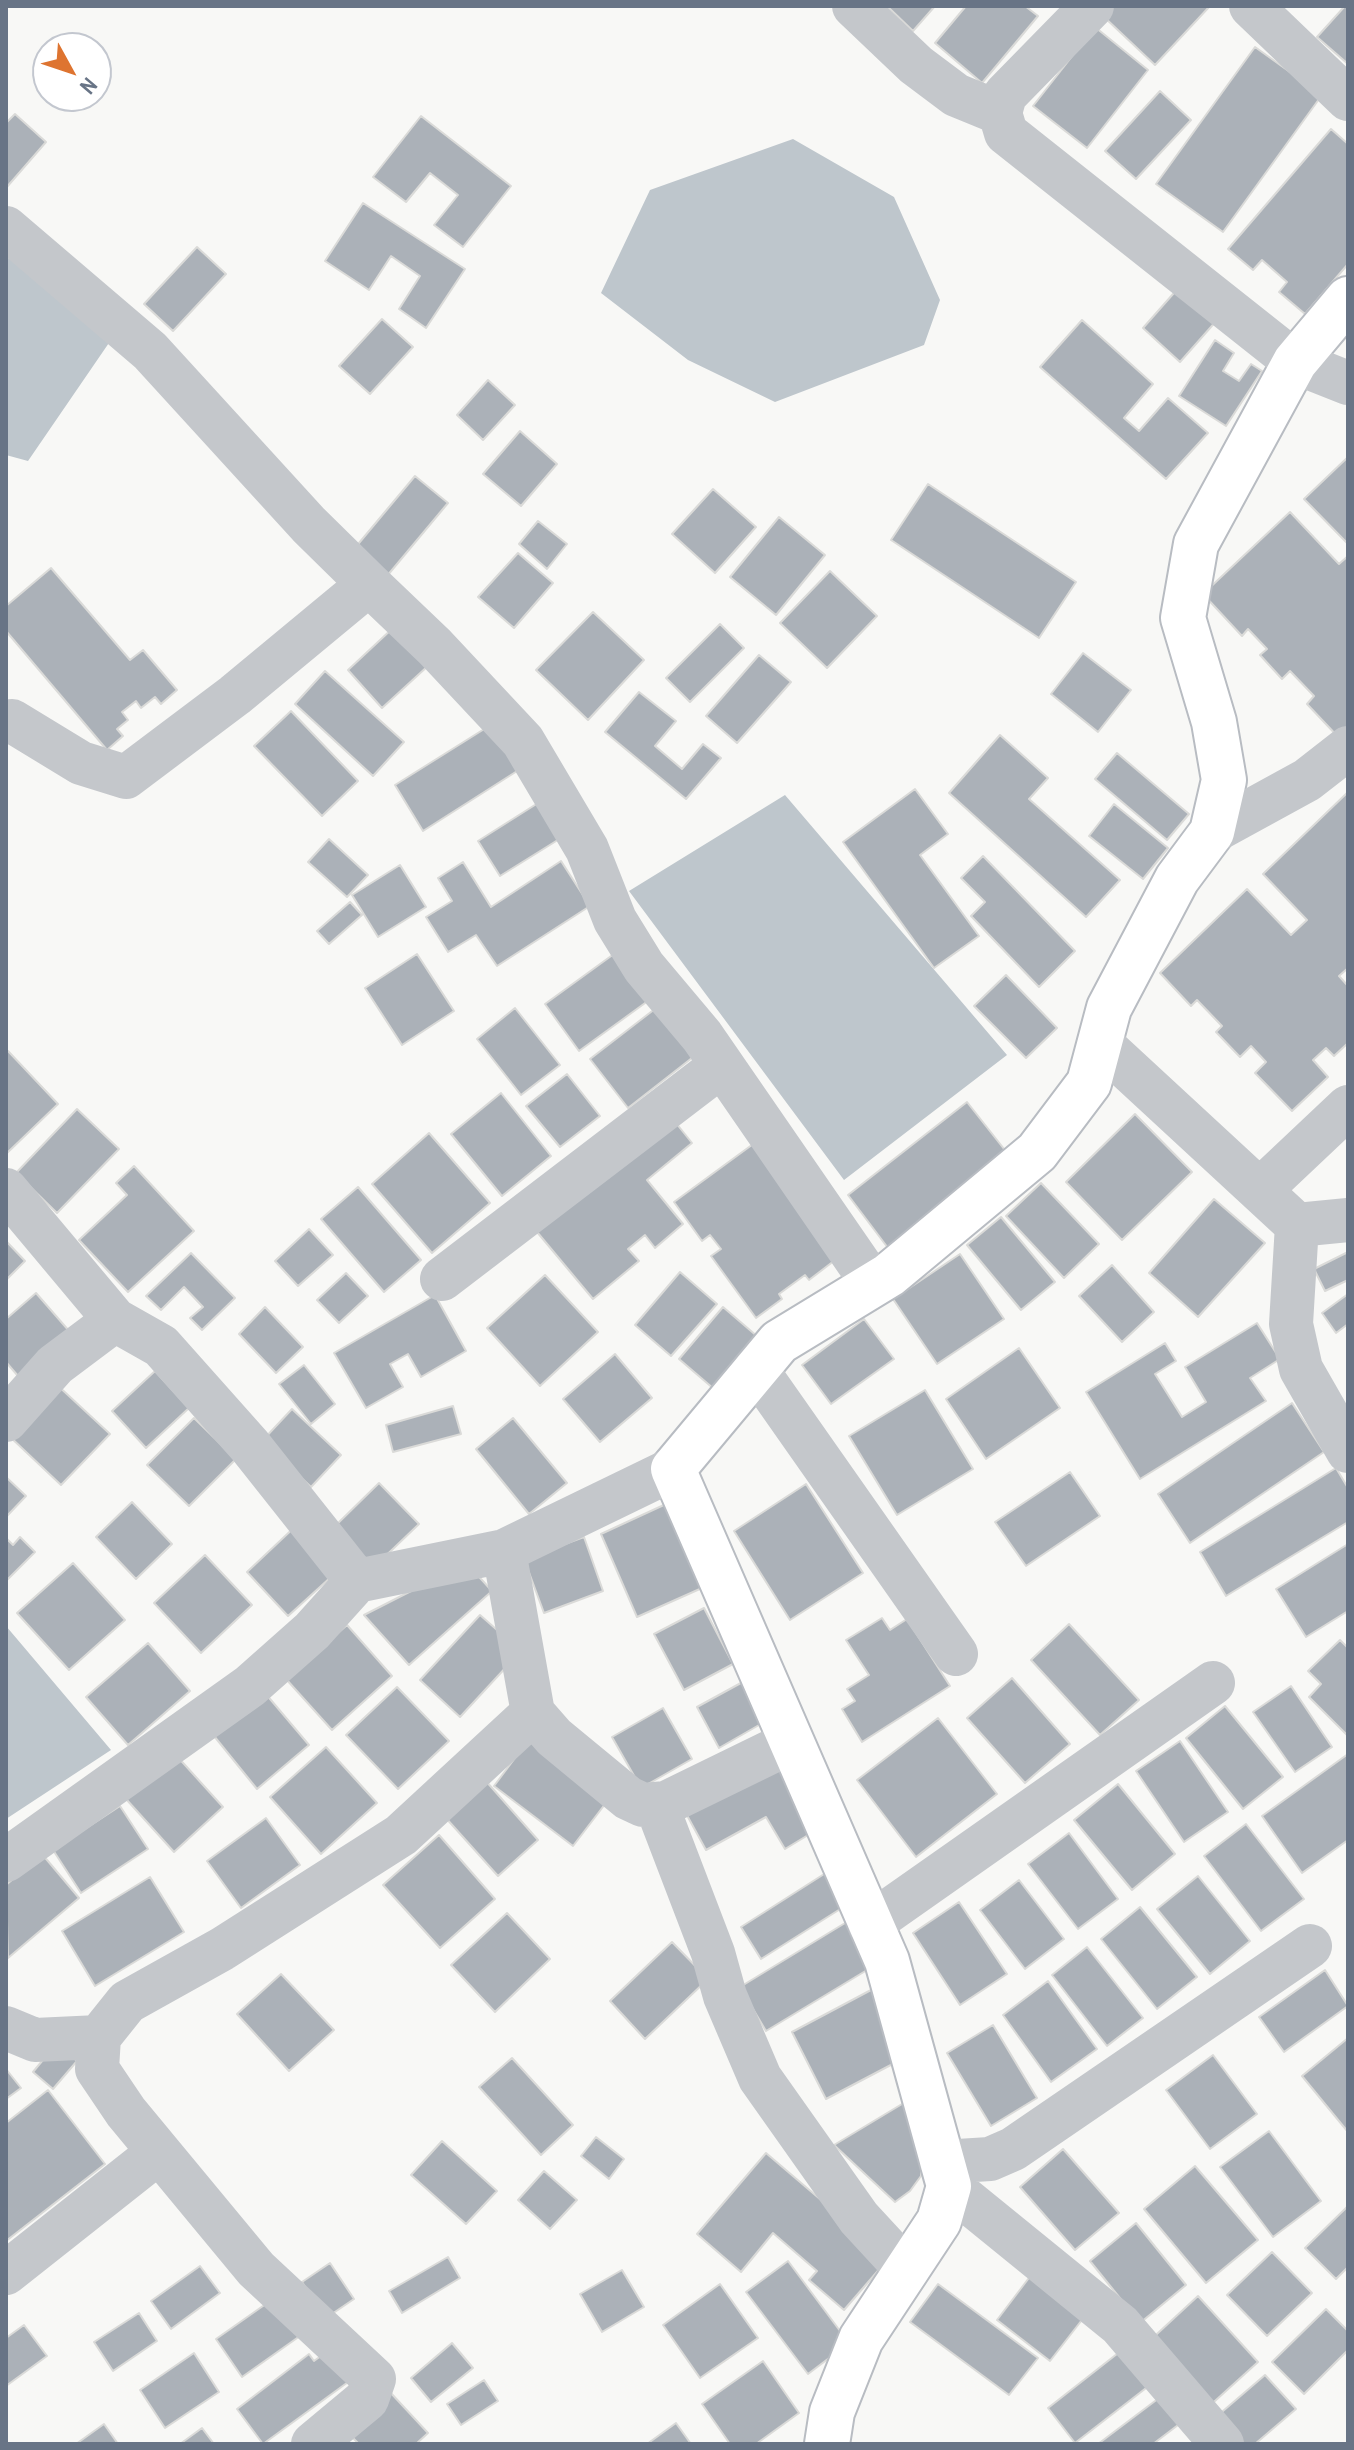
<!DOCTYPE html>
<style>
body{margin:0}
#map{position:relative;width:1354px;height:2450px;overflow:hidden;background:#f8f8f6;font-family:"Archivo Narrow",sans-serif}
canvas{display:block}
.frame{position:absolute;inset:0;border:8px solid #687486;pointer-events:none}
.north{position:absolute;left:32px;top:32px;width:80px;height:80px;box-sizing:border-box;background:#fff;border:2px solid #c3c7cf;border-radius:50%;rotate:130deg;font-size:22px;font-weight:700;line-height:32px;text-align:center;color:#687486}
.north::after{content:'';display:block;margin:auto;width:28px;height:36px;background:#de7430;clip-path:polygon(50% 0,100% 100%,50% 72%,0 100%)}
</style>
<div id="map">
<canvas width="1354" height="2450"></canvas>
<div class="frame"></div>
<div class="north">N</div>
</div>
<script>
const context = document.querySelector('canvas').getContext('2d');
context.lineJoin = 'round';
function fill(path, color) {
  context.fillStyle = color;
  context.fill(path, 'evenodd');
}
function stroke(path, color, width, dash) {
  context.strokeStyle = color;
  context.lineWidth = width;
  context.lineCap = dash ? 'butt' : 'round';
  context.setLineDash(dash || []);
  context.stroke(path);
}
fill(new Path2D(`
 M793,139L894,197L940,300L924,345L775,402L688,360L601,293L650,190Z
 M6,257L57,286L113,337L28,461L6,455Z
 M785,795L1007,1055L844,1180L629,891Z
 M6,1626L111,1750L6,1819Z`), '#bec6cc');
const building = new Path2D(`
 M887,6H935L913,31Z
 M966,6H1025L1038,16L982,83L935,43Z
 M1113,6H1210L1155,65L1103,16Z
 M1345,6H1348V64L1317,37Z
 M1095,27L1148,70L1087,148L1033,106Z
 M1255,47L1322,95L1223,232L1156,184Z
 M1160,91L1191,120L1136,179L1105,151Z
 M15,114L46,142L6,188V123Z
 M421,116L511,186L463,247L434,225L458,195L430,173L406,202L373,177Z
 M1331,129L1348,144V264L1305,314L1279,292L1287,282L1262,260L1253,270L1228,249Z
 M363,203L465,269L426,328L399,309L420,276L391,256L369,290L325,261Z
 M197,247L226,274L173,331L144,304Z
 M1181,285L1218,319L1180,362L1143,328Z
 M382,319L413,347L370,394L339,366Z
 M1082,320L1153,384L1124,418L1139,431L1168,398L1208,433L1166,479L1040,367Z
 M1215,340L1234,353L1223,371L1239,381L1251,364L1262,371L1226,426L1179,396Z
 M488,380L515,405L483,440L457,415Z
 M520,431L557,464L521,506L483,474Z
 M1348,457V544L1304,499Z
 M415,476L448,503L387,576L354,549Z
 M928,484L1076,582L1039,638L891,540Z
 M713,489L756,527L715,573L672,534Z
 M1290,512L1339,564L1348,556V733L1341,740L1307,704L1314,696L1290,671L1282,679L1260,655L1267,649L1248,629L1242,636L1203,594Z
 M779,517L825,555L776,615L730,577Z
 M538,521L567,544L547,569L519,544Z
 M518,553L553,583L514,628L478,597Z
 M51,568L130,660L143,650L177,690L161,704L155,697L141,708L136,701L122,712L128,720L117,729L123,736L107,750L6,631V606Z
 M830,571L877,616L827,668L780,623Z
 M593,612L644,660L588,720L536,670Z
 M720,624L744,648L690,702L666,678Z
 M394,627L429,665L382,708L348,670Z
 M1083,653L1131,690L1098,732L1051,694Z
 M759,655L791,682L737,743L706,716Z
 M325,671L404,742L373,776L295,704Z
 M639,692L676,721L655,746L682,769L703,744L721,758L686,799L605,732Z
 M291,711L358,781L322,816L254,746Z
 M497,721L525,766L423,831L395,785Z
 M1000,735L1048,778L1029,799L1120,880L1086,917L949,793Z
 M1117,753L1189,814L1167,840L1095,779Z
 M915,789L948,834L920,855L979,936L934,968L843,842Z
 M1348,792V968L1339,976L1348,986V1043L1334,1056L1326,1048L1313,1060L1328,1077L1292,1111L1255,1073L1266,1062L1251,1046L1240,1057L1216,1032L1222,1026L1197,1000L1191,1006L1160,973L1247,889L1291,935L1307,920L1263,874Z
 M538,803L561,838L500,876L478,841Z
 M1114,804L1168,848L1143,879L1089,836Z
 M329,839L368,875L347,897L308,862Z
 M983,856L1075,951L1039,987L971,916L985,902L961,878Z
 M561,861L590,906L497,966L476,935L448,952L426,917L452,901L438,878L463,862L491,907Z
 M400,865L426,907L378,937L352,895Z
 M350,902L362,915L329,944L317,931Z
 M618,951L652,998L579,1051L545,1004Z
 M417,954L454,1011L402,1045L365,988Z
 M1006,975L1057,1028L1026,1058L974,1006Z
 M660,1005L697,1054L628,1108L590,1059Z
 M515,1008L560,1065L521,1095L477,1039Z
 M8,1051L58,1104L6,1154V1053Z
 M567,1074L600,1116L560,1147L526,1106Z
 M501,1093L551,1156L502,1196L451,1134Z
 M967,1102L1008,1154L888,1248L848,1195Z
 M77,1109L119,1149L57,1213L16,1173Z
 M668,1113L692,1143L647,1180L683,1224L655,1248L645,1235L628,1249L639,1261L593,1299L532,1226Z
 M1135,1114L1192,1172L1122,1240L1066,1182Z
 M429,1133L490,1203L432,1253L372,1184Z
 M760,1139L843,1254L809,1280L805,1275L779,1294L782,1299L756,1318L711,1256L721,1249L710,1235L702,1241L674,1202Z
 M134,1166L194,1231L128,1292L79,1240L127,1195L116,1183Z
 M1041,1183L1099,1244L1064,1278L1006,1216Z
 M358,1187L421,1260L384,1292L321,1219Z
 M1214,1199L1265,1243L1198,1317L1149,1273Z
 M1001,1217L1055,1282L1021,1310L967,1245Z
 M309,1229L333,1255L298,1286L275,1261Z
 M6,1241L25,1261L6,1280Z
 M1348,1252V1280L1325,1291L1314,1269Z
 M191,1253L235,1298L202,1330L190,1318L203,1307L184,1287L161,1310L146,1296Z
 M960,1254L1004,1319L937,1364L893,1299Z
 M1112,1265L1154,1312L1122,1342L1079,1296Z
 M680,1272L717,1304L671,1356L635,1325Z
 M346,1273L368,1296L339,1323L317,1300Z
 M545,1275L598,1332L540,1386L487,1328Z
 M36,1293L70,1332L18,1376L6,1362V1319Z
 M1348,1294V1324L1336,1333L1322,1313Z
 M435,1295L466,1351L421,1377L408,1354L390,1364L403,1387L366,1408L334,1353Z
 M265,1307L303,1347L276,1373L239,1334Z
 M723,1307L758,1337L714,1389L679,1359Z
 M864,1319L894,1359L831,1404L802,1365Z
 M1257,1323L1280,1359L1250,1378L1266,1401L1140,1479L1086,1392L1165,1343L1176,1361L1155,1374L1182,1417L1206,1402L1185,1367Z
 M1019,1348L1060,1408L986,1459L946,1399Z
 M615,1354L652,1398L600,1442L563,1399Z
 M304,1365L335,1404L311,1424L279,1384Z
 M155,1371L189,1408L146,1448L112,1411Z
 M55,1383L110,1434L61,1485L7,1434Z
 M925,1390L973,1469L897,1515L849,1436Z
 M1292,1403L1324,1452L1190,1543L1158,1494Z
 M453,1406L461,1434L393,1452L386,1425Z
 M292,1409L341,1455L311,1487L262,1441Z
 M194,1418L236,1459L189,1506L147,1465Z
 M513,1418L567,1483L529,1514L476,1449Z
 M1336,1468L1348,1488V1522L1226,1596L1200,1552Z
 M1070,1472L1100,1516L1026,1566L995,1522Z
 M6,1477L26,1496L6,1517Z
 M379,1483L419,1524L373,1568L333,1528Z
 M806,1484L863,1573L790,1620L734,1531Z
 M132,1502L172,1544L136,1579L96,1537Z
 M666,1504L702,1588L637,1617L601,1534Z
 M300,1522L342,1567L288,1616L247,1572Z
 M20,1537L35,1552L7,1580L6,1538L13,1545Z
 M584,1537L603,1591L544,1613L524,1559Z
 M1348,1544V1611L1306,1637L1276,1589Z
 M205,1555L252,1605L201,1653L154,1603Z
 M73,1563L125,1620L69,1670L17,1613Z
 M470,1567L492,1591L409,1665L364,1615L417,1588Z
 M704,1608L733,1664L684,1690L654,1634Z
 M480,1615L521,1651L460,1717L420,1680Z
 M882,1618L890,1630L907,1619L950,1686L862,1742L842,1709L855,1701L847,1689L869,1675L846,1640Z
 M1069,1624L1139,1700L1100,1735L1031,1660Z
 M347,1625L392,1676L332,1730L286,1679Z
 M1340,1640L1348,1648V1736L1309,1697L1321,1684L1308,1671Z
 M148,1643L190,1691L128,1745L86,1697Z
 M750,1678L773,1717L719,1748L697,1707Z
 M1012,1678L1070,1744L1025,1783L967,1718Z
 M1291,1686L1332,1747L1295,1772L1253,1712Z
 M397,1687L449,1741L398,1789L346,1735Z
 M265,1693L309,1745L257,1789L214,1736Z
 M1225,1706L1283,1777L1243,1809L1186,1738Z
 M663,1708L692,1759L641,1788L612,1737Z
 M938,1718L997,1794L916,1857L857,1780Z
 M533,1734L612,1795L573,1846L494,1786Z
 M1180,1741L1228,1812L1184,1842L1136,1771Z
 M326,1747L377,1803L321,1854L270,1797Z
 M782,1752L823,1826L785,1849L766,1817L706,1850L683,1808Z
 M175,1754L223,1807L174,1852L126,1799Z
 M1348,1754V1840L1302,1873L1262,1816Z
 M485,1780L538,1840L498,1876L445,1817Z
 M1118,1784L1175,1854L1132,1890L1074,1820Z
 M120,1806L148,1849L81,1893L53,1850Z
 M266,1818L300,1865L241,1908L207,1861Z
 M1246,1824L1304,1899L1261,1931L1204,1856Z
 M1069,1833L1118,1899L1078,1929L1028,1864Z
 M439,1835L495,1899L440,1948L383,1885Z
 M42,1854L79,1898L8,1958L6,1885Z
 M832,1869L853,1901L761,1959L741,1927Z
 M1198,1876L1250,1941L1210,1974L1157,1909Z
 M150,1877L184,1932L95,1986L62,1931Z
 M1019,1880L1064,1939L1025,1969L980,1910Z
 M959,1902L1007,1974L960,2005L913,1933Z
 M1140,1907L1197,1977L1157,2009L1101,1939Z
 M507,1913L550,1959L495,2012L451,1965Z
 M850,1920L877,1964L766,2031L740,1987Z
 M672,1942L708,1979L645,2039L610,2001Z
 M1087,1947L1143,2018L1107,2046L1052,1975Z
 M1325,1970L1348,2006L1284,2052L1259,2017Z
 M281,1974L334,2030L289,2071L237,2014Z
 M1048,1981L1097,2049L1051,2082L1003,2015Z
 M871,1990L906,2057L826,2099L792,2032Z
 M993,2025L1037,2098L991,2126L947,2053Z
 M1348,2038V2132L1302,2076Z
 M57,2043L77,2061L53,2089L33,2072Z
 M1213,2055L1257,2114L1210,2149L1166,2090Z
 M512,2058L573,2125L541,2155L479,2087Z
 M6,2069L21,2088L6,2099Z
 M48,2090L105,2164L6,2241V2123Z
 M912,2098L922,2149L921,2176L910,2191L895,2202L834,2145Z
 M1269,2131L1321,2201L1273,2237L1220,2167Z
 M596,2137L624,2159L609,2179L581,2156Z
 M442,2141L497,2191L466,2224L411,2175Z
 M1063,2149L1119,2213L1075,2250L1020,2187Z
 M766,2153L889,2258L844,2310L809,2280L817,2271L773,2233L741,2272L697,2234Z
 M1195,2166L1258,2240L1206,2283L1144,2209Z
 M544,2171L577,2200L550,2229L518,2200Z
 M1348,2206V2267L1336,2279L1305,2248Z
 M1136,2223L1186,2285L1140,2323L1090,2261Z
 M1272,2252L1312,2293L1267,2336L1227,2295Z
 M448,2257L460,2278L402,2313L389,2291Z
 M788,2261L849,2343L808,2374L746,2292Z
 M330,2263L354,2299L326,2318L302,2282Z
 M200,2266L220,2293L171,2329L151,2301Z
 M1038,2266L1092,2307L1050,2361L997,2320Z
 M622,2270L644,2307L602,2332L580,2294Z
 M720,2284L758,2338L700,2378L663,2325Z
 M938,2284L1038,2358L1009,2395L910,2322Z
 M280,2294L307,2331L242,2377L216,2339Z
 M1198,2296L1258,2362L1205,2410L1145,2345Z
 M1326,2309L1348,2331V2350L1304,2394L1272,2362Z
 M139,2313L157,2341L113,2371L94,2342Z
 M24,2325L47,2356L6,2386V2338Z
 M452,2343L473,2368L431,2402L411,2378Z
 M333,2347L355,2377L263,2444L237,2409L309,2354L314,2361Z
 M1122,2350L1150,2385L1075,2443L1048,2408Z
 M194,2353L219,2392L165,2428L140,2390Z
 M763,2361L799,2413L756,2444H730L702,2404Z
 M1265,2375L1296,2409L1255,2444H1239L1216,2417Z
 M484,2380L498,2401L461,2425L447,2404Z
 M389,2391L428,2433L416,2444H359L346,2431Z
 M1163,2395L1182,2422L1153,2444H1098Z
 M676,2423L691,2444H647Z
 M104,2424L118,2444H76Z
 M202,2428L214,2444H180Z`);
fill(building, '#abb1b8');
stroke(building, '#dadad8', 2);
const secondary = new Path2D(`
 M827,2444L832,2412L861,2339L939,2221L949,2186L887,1961L673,1469L779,1342L889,1275L1037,1152L1089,1083L1109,1008L1177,879L1212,832L1224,780L1214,722L1183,618L1196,544L1295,362L1348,299`);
stroke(secondary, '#b8bcc2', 48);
stroke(new Path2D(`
 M854,6L916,65L956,95L1000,113
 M1092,6L1005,95L1000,113L1006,133L1295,362L1348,383
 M1251,6L1348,99
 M6,228L150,351L309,525L369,584L235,695L126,777L81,763L12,721L6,722
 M369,584L435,647L523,741L587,849L615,920L644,967L702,1036L873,1284
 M1212,832L1307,780L1348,748
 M1100,1043L1297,1225L1348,1220
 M6,1190L115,1320
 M1260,1190L1348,1107
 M1297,1225L1291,1324L1301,1369L1348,1451
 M442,1279L722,1065
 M756,1369L956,1654
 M6,1420L55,1365L115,1320L161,1346L250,1446L357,1581L504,1551L673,1469
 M504,1551L533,1713L554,1737L628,1798L643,1805L666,1803L791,1742
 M656,1804L713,1953L725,1996L760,2078L859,2218L907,2270
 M6,1860L250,1686L312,1631L357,1581
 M870,1924L1213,1683
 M6,2028L35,2040L99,2037
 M942,2162L990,2159L1013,2149L1310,1946
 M949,2186L1120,2325L1222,2444
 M6,2273L159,2152
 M313,2444L367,2399L374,2379L256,2269L126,2112L97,2069L99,2037L127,2002L222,1949L401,1835L533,1713`), '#c4c7cb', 44);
stroke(secondary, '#fff', 44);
</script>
